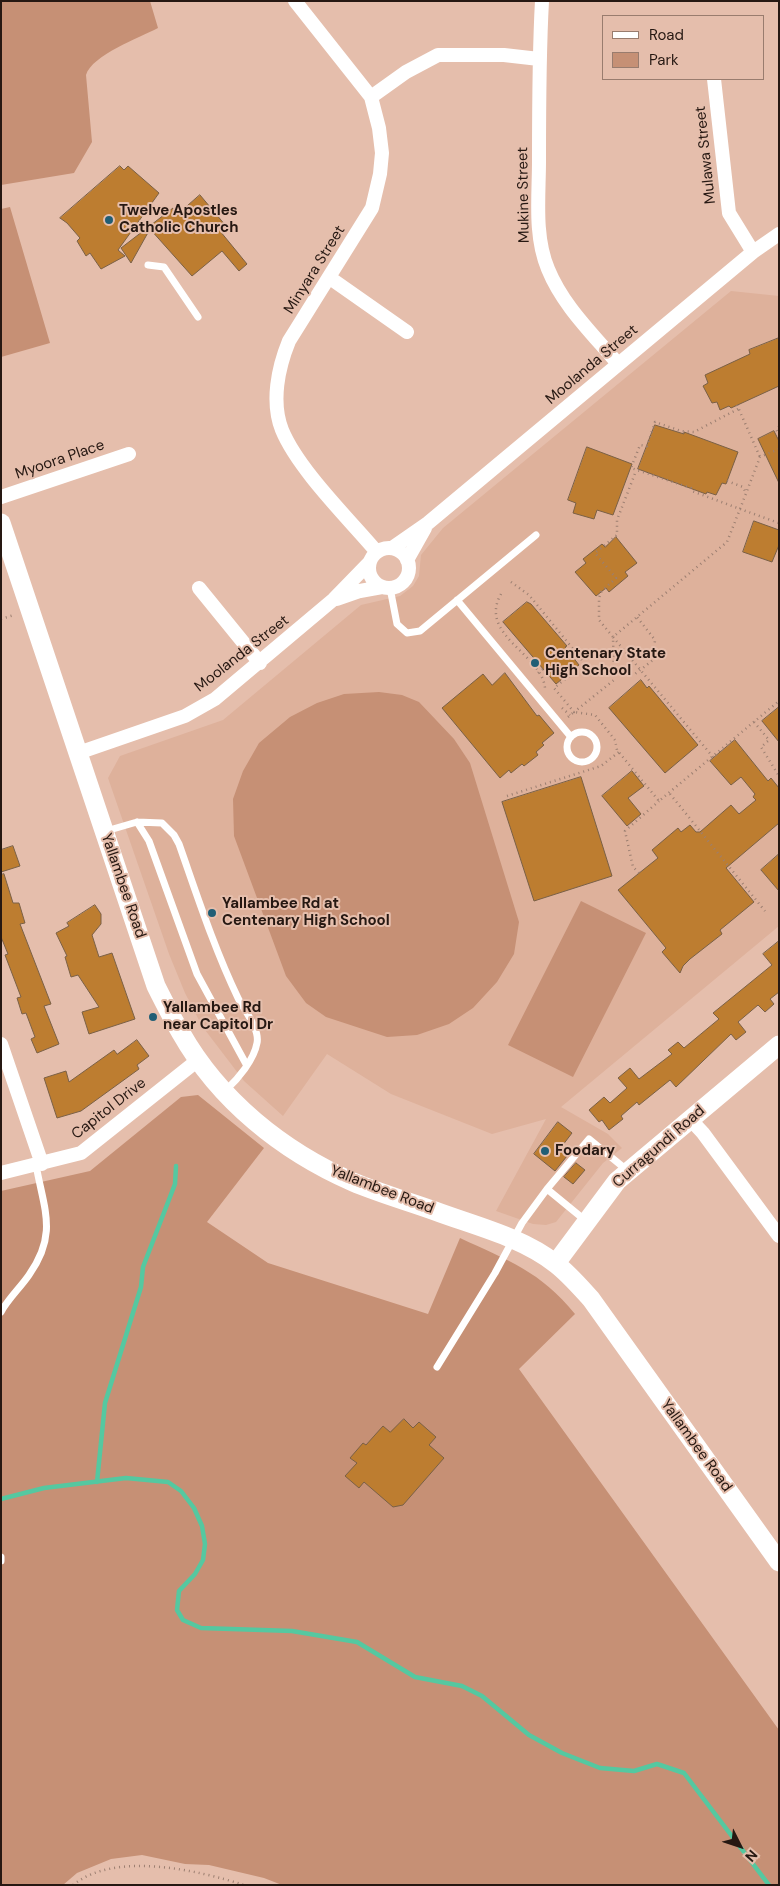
<!DOCTYPE html>
<style>
body{margin:0}
#map{position:relative;width:780px;height:1886px;overflow:hidden;background:#e5beac;font-family:"DM Sans",sans-serif}
canvas{display:block}
.frame{position:absolute;inset:0;border:2px solid #261812;pointer-events:none}
.legend{position:absolute;left:602px;top:15px;width:162px;height:65px;box-sizing:border-box;background:#e5beac;border:1px solid #997c6e;margin:0;padding:6px 9px;list-style:none;font-size:15px;color:#261812}
.legend li{display:flex;align-items:center;gap:10px;height:25px}
.legend b{width:25px;border:1px solid #997c6e}
.north{position:absolute;left:715px;top:1821px;width:50px;height:50px;-webkit-text-stroke:4px #e5beac;paint-order:stroke;rotate:131deg;font-size:14px;font-weight:700;line-height:20px;text-align:center;color:#261812}
.north::after{content:'';display:block;margin:auto;width:18px;height:22px;background:#261812;clip-path:polygon(50% 0,100% 100%,50% 72%,0 100%)}
</style>
<div id="map">
<canvas width="780" height="1886"></canvas>
<div class="frame"></div>
<ul class="legend">
<li><b style="height:6px;background:#fff"></b>Road</li>
<li><b style="height:14px;background:#c69075"></b>Park</li>
</ul>
<div class="north">N</div>
</div>
<script>
const context = document.querySelector('canvas').getContext('2d');
context.lineJoin = 'round';
function fill(path, color) {
  context.fillStyle = color;
  context.fill(path, 'evenodd');
}
function stroke(path, color, width, dash) {
  context.strokeStyle = color;
  context.lineWidth = width;
  context.lineCap = dash ? 'butt' : 'round';
  context.setLineDash(dash || []);
  context.stroke(path);
}
function drawText(font, color, halo, rows, align = 'center') {
  context.font = font + ' "DM Sans",sans-serif';
  context.lineWidth = 4;
  context.setLineDash([]);
  context.textBaseline = 'middle';
  context.strokeStyle = halo;
  context.fillStyle = color;
  for (const [text, x, y, turn = 0] of rows) {
    context.save();
    context.translate(x, y);
    context.rotate((+turn || 0) * Math.PI / 180);
    context.textAlign = isNaN(turn) ? turn : align;
    if (halo) context.strokeText(text, 0, 0);
    context.fillText(text, 0, 0);
    context.restore();
  }
}
fill(new Path2D(`
 M731,291L779,296V926L561,1107L608,1134L622,1148L603,1163L556,1222L546,1225L533,1224L496,1211L546,1119L492,1134L391,1094L327,1054L283,1116L244,1081L202,1026L185,993L169,954L108,778L120,756L223,720L361,605L400,596L413,586L419,576L421,555L443,528Z`), '#deb19b');
fill(new Path2D(`
 M1,1H150L158,28C139,38 92,55 86,75L92,142L74,173L1,185Z
 M10,207L50,343L1,357V209Z
 M379,692L402,695L419,702L454,739L470,763L519,922L514,954L497,982L473,1008L449,1024L417,1035L387,1037L326,1017L306,1003L286,976L234,836L233,799L243,771L259,743L290,717L317,703L344,694Z
 M581,901L646,933L573,1077L508,1045Z
 M198,1095L264,1148L207,1222L268,1263L428,1314L460,1238C509,1261 540,1271 575,1314L519,1369L779,1730V1885H282L264,1878L209,1865L185,1864L142,1855L111,1859L77,1873L63,1885H1V1191L90,1171L181,1097Z`), '#c69075');
stroke(new Path2D(`
 M97,1482L105,1403L141,1287L143,1267L175,1184L176,1166
 M1,1499L44,1488L126,1478L168,1482L181,1491L194,1508L202,1526L205,1544L203,1560L195,1574L179,1591L177,1610L183,1620L201,1628L292,1631L357,1642L415,1677L462,1686L482,1696L529,1735L562,1753L600,1768L634,1771L657,1764L684,1773L769,1885`), '#55c8a0', 4.5);
const building = new Path2D(`
 M120,166L124,170L128,166L159,193L118,250L125,256L101,269L90,253L86,256L77,241L80,238L67,223L60,218Z
 M200,195L226,226L220,231L247,264L239,271L222,251L192,276L150,229L131,263L121,248L173,208L176,212L181,211Z
 M779,338V386L731,408L729,406L720,410L717,402L712,403L703,386L708,383L705,375L750,354L749,350Z
 M655,425L684,434V432L738,452L726,484L722,483L716,495L707,492L706,494L638,469Z
 M774,431L779,441V483L758,439Z
 M587,447L632,464L613,515L597,510L594,519L573,513L576,503L568,500Z
 M754,521L779,530V545L772,562L743,552Z
 M616,537L637,563L625,572L628,576L609,592L606,588L596,596L575,572L586,563L583,559L602,544L605,547Z
 M527,602L531,604L567,646L565,647L579,665L556,684L503,622Z
 M505,673L537,716L539,715L554,733L542,743L544,745L536,752L538,755L524,766L522,764L511,773L509,770L500,778L442,708L483,674L492,685Z
 M641,680L647,688L649,686L698,745L665,773L609,708Z
 M779,707V742L762,721Z
 M735,740L768,781L771,778L779,788V823L726,868L754,902L720,930L722,934L690,959L683,966L680,973L662,952L666,948L618,890L658,858L652,850L678,828L681,832L690,825L696,832H700L731,805L739,814L756,800L753,797L755,794L741,777L731,785L710,761Z
 M632,771L644,786L628,798L641,814L627,826L602,796Z
 M581,777L612,876L534,901L502,802Z
 M13,846L20,866L1,872V850Z
 M779,854V891L761,870Z
 M4,874L13,903H19L25,923L20,924L51,1004L44,1006L59,1044L37,1053L31,1039L35,1037L26,1013L22,1014L17,998L21,997L5,955L8,954L1,937V875Z
 M95,905L101,914V924L92,935L99,957L112,953L135,1019L89,1034L82,1012L99,1007L78,975L71,977L65,957L67,956L56,933L69,926L67,923Z
 M779,941V992L770,999L774,1004L765,1012L758,1005L738,1022L746,1032L736,1040L731,1034L676,1087L670,1080L639,1105L637,1102L621,1116L623,1119L609,1130L602,1120L599,1122L589,1110L604,1097L610,1103L627,1088L618,1078L630,1068L639,1079L672,1054L668,1050L678,1042L684,1048L719,1019L713,1013L772,965L763,954Z
 M137,1040L149,1056L137,1065L139,1069L81,1111L57,1118L44,1078L66,1071L69,1082L114,1050L117,1054Z
 M558,1122L572,1133L559,1150L567,1156L555,1171L534,1154Z
 M576,1163L585,1170L573,1184L564,1177Z
 M404,1419L413,1428L419,1422L436,1437L429,1445L444,1458L403,1505L393,1507L364,1482L359,1488L345,1476L357,1463L350,1458L363,1443L366,1445L383,1426L390,1432Z`);
fill(building, '#bd7d30');
stroke(building, '#7a6046', 1);
stroke(new Path2D(`
 M737,405L760,457
 M738,409L694,432L681,431L655,422L647,446L640,445L631,468L691,488L692,491L740,509L760,457L779,449
 M779,427L776,429L779,435
 M727,481L743,487L746,493
 M511,582L529,595L591,671L635,674L653,660L655,640L637,617
 M501,594C477,636 545,655 545,690
 M1,619L14,615
 M538,673L543,669
 M569,676L554,688L574,712L614,680L613,637L599,620V598L601,592L616,578L595,553L617,535V520L636,471
 M562,708L570,715
 M568,717L574,712L595,715L615,740L617,750L659,801L779,701
 M754,722L769,740L761,747L779,776
 M713,757L613,637L727,542L740,509L779,523
 M670,794L765,911
 M507,796L601,766L619,752
 M639,873L633,867L625,831L659,801
 M73,1885C115,1851 197,1870 244,1885`), '#9c7f71', 2.5, [1, 4]);
stroke(new Path2D(`
 M148,265L164,267L198,317
 M390,588L397,624L407,633L420,631L536,535
 M457,600L571,737
 M567 747a15 15 0 1 1 30 0a15 15 0 1 1-30 0Z
 M137,822L149,841L197,974L246,1064
 M106,831L137,822L162,823L174,835L179,844C197,895 214,948 238,998C244,1010 260,1029 257,1043C254,1060 238,1079 226,1090
 M547,1189L589,1139L628,1171
 M1,1312C8,1299 20,1288 29,1275C58,1234 44,1210 36,1165
 M437,1367L495,1273L522,1223L547,1189L586,1221
 M1,1557V1561`), '#fff', 7);
stroke(new Path2D(`
 M295,1L371,97L379,128L382,153L380,174L372,208L289,341C278,368 271,402 282,430C298,469 348,518 376,551
 M542,1C539,54 539,107 539,161C539,196 534,236 548,269C563,306 593,334 618,364
 M714,79L729,213L753,252
 M371,97L406,72L438,55H504L539,59
 M330,278L407,332
 M1,497L129,454
 M369 568a20 20 0 1 1 40 0a20 20 0 1 1-40 0Z
 M392,548L428,523L753,252L779,234
 M407,560L425,528
 M199,588L260,663
 M337,599L360,591L382,587
 M78,753L185,716L215,699L334,599L369,563
 M1,1044L42,1164
 M690,1119L703,1133L779,1236
 M1,1173L81,1153L198,1060`), '#fff', 14);
stroke(new Path2D(`
 M1,523L156,986C164,1002 172,1018 181,1033C219,1100 282,1151 353,1182C379,1193 407,1201 435,1211C475,1226 522,1237 556,1264C569,1274 580,1287 591,1299L779,1562
 M556,1263L617,1181L779,1045`), '#fff', 19);
for (const [x, y, r, color] of [
 [109,220,5,"#215e75"],
 [535,663,5,"#215e75"],
 [212,913,5,"#215e75"],
 [153,1017,5,"#215e75"],
 [545,1151,5,"#215e75"]
]) {
  const dot = new Path2D();
  dot.arc(x, y, r, 0, 2 * Math.PI);
  context.fillStyle = color;
  context.fill(dot);
  stroke(dot, '#e5beac', 2);
}
drawText('15px', '#261812', '#e5beac', [
 ["Mulawa Street",706,155,-96],
 ["Mukine Street",524,195,-91],
 ["Minyara Street",315,270,-58],
 ["Moolanda Street",592,365,-40],
 ["Myoora Place",60,460,-19],
 ["Moolanda Street",242,654,-38],
 ["Yallambee Road",123,886,71],
 ["Capitol Drive",109,1109,-38],
 ["Curragundi Road",659,1147,-41],
 ["Yallambee Road",382,1190,21],
 ["Yallambee Road",696,1446,54]
]);
drawText('bold 15px', '#261812', '#e5beac', [
 ["Twelve Apostles",119,211],
 ["Catholic Church",119,228],
 ["Centenary State",545,654],
 ["High School",545,671],
 ["Yallambee Rd at",222,904],
 ["Centenary High School",222,921],
 ["Yallambee Rd",163,1008],
 ["near Capitol Dr",163,1025],
 ["Foodary",555,1151]
], 'left');
</script>
